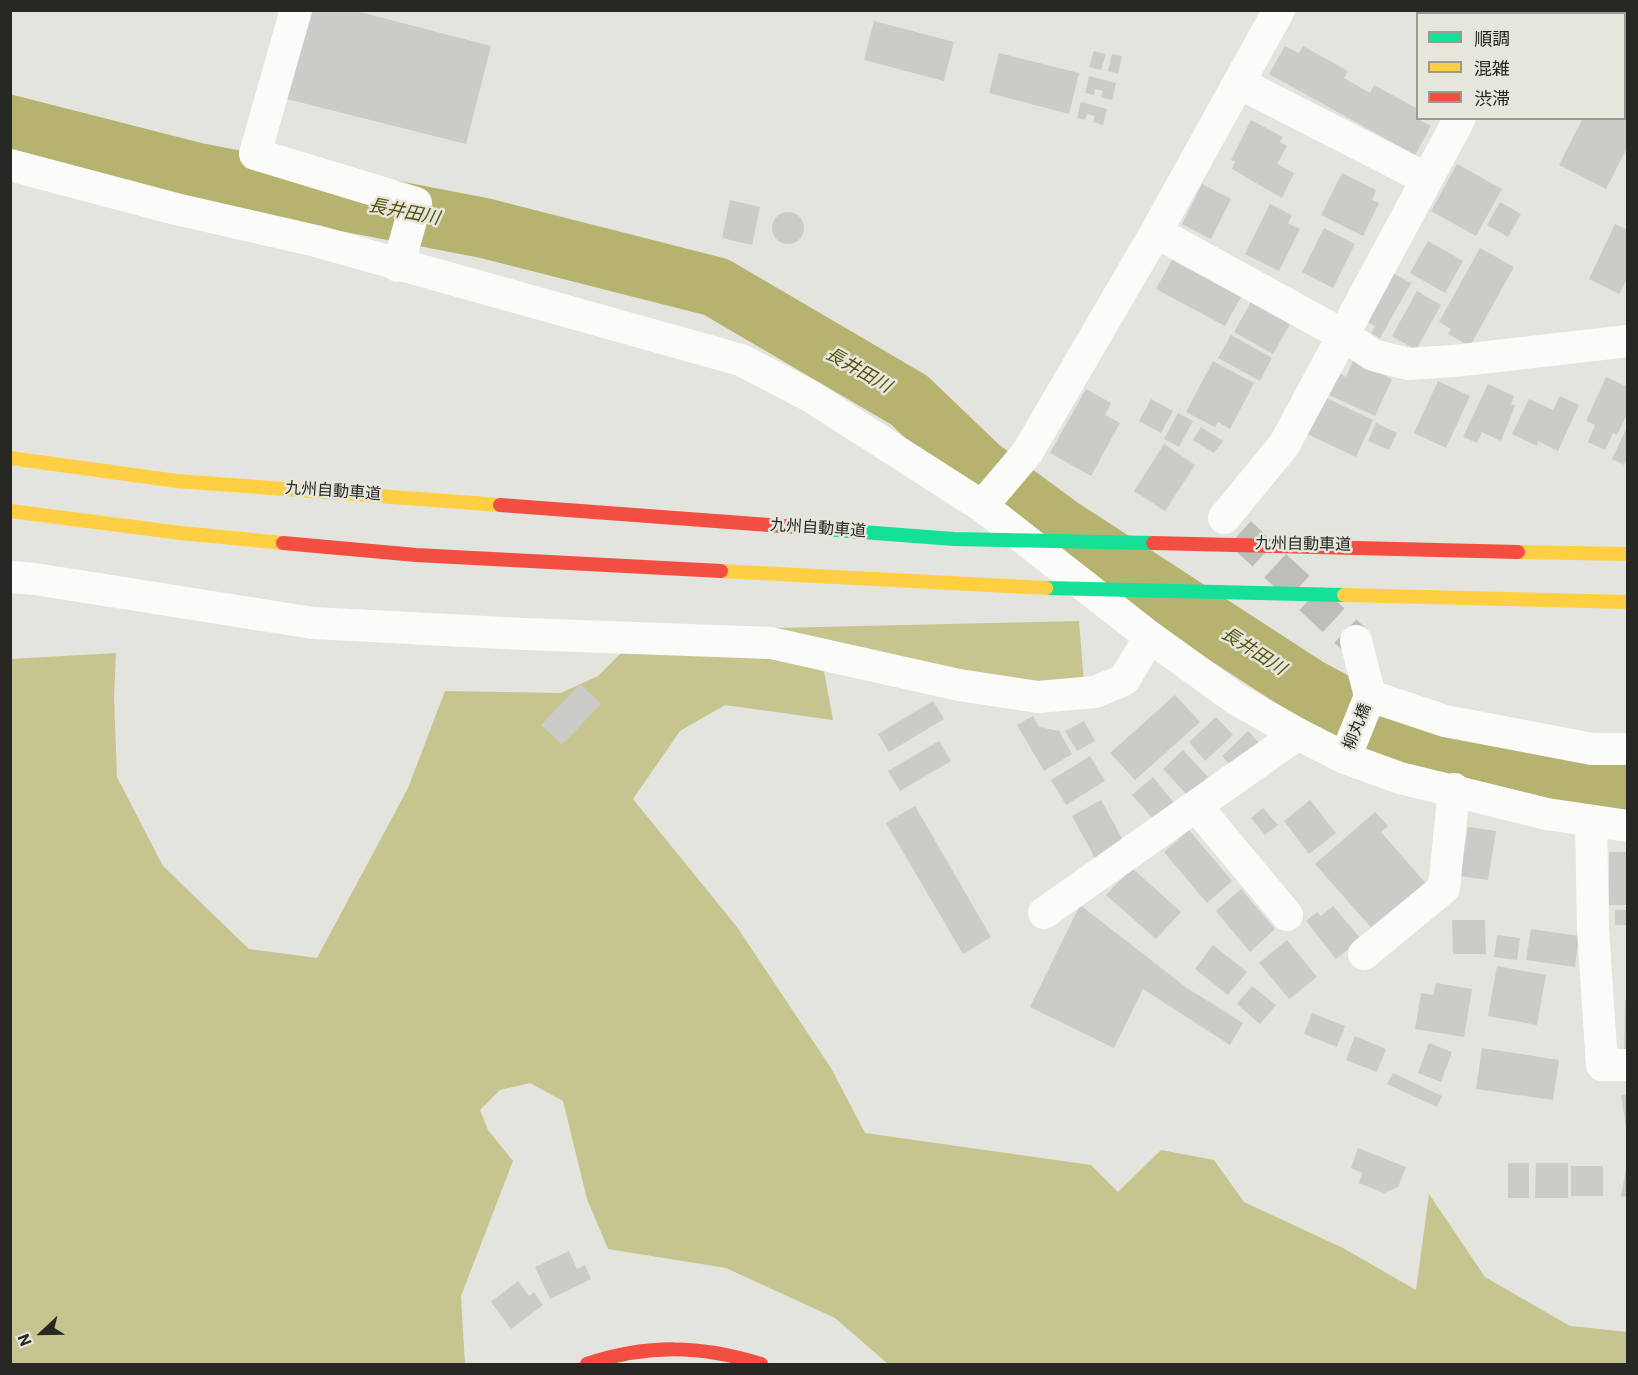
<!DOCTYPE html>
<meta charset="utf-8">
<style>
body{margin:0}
#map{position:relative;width:1638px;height:1375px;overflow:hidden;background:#e4e4de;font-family:Roboto,"Noto Sans JP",sans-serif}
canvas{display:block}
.frame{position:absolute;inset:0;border:12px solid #272723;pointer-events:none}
.legend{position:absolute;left:1416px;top:12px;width:210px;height:108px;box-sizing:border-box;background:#e6e6dc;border:2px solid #9a9a92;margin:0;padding:8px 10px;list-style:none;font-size:18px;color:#272723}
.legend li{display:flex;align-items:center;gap:12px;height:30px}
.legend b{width:30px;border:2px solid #9a9a92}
.north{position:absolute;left:12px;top:1303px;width:60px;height:60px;-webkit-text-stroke:4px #e6e6dc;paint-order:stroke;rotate:248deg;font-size:16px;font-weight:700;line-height:24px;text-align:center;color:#272723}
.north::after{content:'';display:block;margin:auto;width:21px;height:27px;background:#272723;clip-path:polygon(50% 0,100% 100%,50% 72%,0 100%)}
</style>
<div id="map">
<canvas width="1638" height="1375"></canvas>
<div class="frame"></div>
<ul class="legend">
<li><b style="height:8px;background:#16e098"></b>順調</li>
<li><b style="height:8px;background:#ffcf43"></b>混雑</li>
<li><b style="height:8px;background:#f24e42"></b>渋滞</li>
</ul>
<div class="north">N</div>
</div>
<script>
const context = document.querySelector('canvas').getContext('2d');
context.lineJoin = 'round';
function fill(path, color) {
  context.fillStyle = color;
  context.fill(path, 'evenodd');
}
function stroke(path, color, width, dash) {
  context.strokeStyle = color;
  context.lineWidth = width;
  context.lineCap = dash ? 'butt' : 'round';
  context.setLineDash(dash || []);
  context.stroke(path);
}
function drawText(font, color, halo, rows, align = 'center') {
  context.font = font + ' Roboto,"Noto Sans JP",sans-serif';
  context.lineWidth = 5;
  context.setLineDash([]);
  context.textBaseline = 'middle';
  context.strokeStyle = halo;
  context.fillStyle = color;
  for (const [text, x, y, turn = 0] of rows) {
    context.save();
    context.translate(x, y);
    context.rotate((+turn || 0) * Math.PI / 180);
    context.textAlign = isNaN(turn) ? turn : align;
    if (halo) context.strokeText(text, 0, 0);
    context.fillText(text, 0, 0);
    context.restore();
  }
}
fill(new Path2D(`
 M1079,621L1085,695L823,666L833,720L725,705L680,731L633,799L737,927L831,1068L865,1133L1091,1165L1118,1192L1161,1150L1214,1160L1244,1202L1343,1248L1416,1290L1429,1194L1485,1277L1570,1326L1628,1332L1627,1364H888L835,1318L726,1268L608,1249L587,1199L563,1101L530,1083L500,1090L480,1110L488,1130L513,1161L461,1296L465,1364H11V659L116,653L114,697L117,777L163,866L249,949L317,958L408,788L445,691L561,693L598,676L643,631Z`), '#c7c58f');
stroke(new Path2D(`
 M10,125L198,173L484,228L716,287L909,400L980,468L1060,527L1308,688L1409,742L1590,780L1628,784`), '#b6b370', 60);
fill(new Path2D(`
 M309,10H352L491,46L466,144L287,99Z
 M1545,10H1605L1608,14H1548Z
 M1628,11V43L1624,40V14Z
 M874,21L954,42L944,81L864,60Z
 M1285,46L1299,53L1303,46L1348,71L1344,78L1370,93L1374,85L1418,109V119L1431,126L1415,155L1269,74Z
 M1094,51L1106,54L1101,70L1089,67Z
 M999,53L1079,73L1069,114L989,93Z
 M1112,54L1122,56L1118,74L1108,71Z
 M1089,76L1116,83L1112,100L1101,97L1103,91L1095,89L1094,95L1085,93Z
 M1624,100L1628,101V146L1606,189L1559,165L1583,118H1624Z
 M1081,102L1107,109L1103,125L1093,122L1095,116L1087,114L1085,120L1077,118Z
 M1251,120L1283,137L1280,142L1287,146L1277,164L1294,173L1282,198L1232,169L1235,162L1231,160Z
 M1457,164L1502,189L1476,236L1431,211Z
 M1342,173L1376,190L1372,200L1379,203L1363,236L1321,215Z
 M1202,184L1231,199L1211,239L1182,224Z
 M730,200L760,207L752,245L722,238Z
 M1500,202L1521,214L1508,237L1487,225Z
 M1270,204L1292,215L1288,223L1300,229L1279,271L1245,254Z
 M772 228a16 16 0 1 1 32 0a16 16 0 1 1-32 0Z
 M1615,224L1628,230V277L1619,294L1589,279Z
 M1324,228L1355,244L1333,288L1302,272Z
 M1428,241L1463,261L1445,293L1410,273Z
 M1480,248L1514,267L1470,346L1448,334L1451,329L1439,322Z
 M1172,260L1241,297L1225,326L1156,289Z
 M1391,272L1411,283L1380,338L1371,333L1375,326L1364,320Z
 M1417,291L1441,305L1416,350L1392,336Z
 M1251,302L1290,324L1273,354L1234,332Z
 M1231,335L1272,358L1260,381L1218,358Z
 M1213,361L1254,383L1230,429L1218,422L1215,427L1186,412Z
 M1353,361L1392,379L1375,416L1327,394L1337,372L1346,377Z
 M1606,377L1628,387V412L1617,435L1613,433L1605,450L1588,442L1595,425L1586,421Z
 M1438,381L1470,396L1446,448L1414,433Z
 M1488,384L1514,396L1511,404L1515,406L1501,441L1482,432L1477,443L1463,437Z
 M1086,389L1111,403L1105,415L1120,423L1091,476L1050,453Z
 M1560,396L1579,405L1558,451L1538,441L1537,446L1512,434L1529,399L1553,410Z
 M1324,397L1373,420L1356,457L1307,434Z
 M1151,399L1173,411L1161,433L1139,421Z
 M1178,413L1193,421L1179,447L1164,439Z
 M1376,423L1397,433L1389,450L1368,441Z
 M1628,425V457L1624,465L1612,459Z
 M1201,427L1223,441L1214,453L1193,440Z
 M1164,444L1195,465L1165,511L1134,491Z
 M580,684L601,704L562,745L541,725Z
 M1175,695L1200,722L1135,780L1110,753Z
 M933,701L944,719L889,752L878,734Z
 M1033,716L1039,727L1059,731L1072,754L1044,771L1017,725Z
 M1216,717L1233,735L1205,761L1189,742Z
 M1084,721L1095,741L1077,751L1065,731Z
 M1248,731L1261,745L1234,770L1222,756Z
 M939,741L951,761L900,791L888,771Z
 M1183,750L1208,777L1188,796L1163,769Z
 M1090,756L1105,781L1066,805L1051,780Z
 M1153,777L1174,803L1154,820L1132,795Z
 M1101,800L1124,842L1095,858L1072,816Z
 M1310,800L1336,833L1309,854L1284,821Z
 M915,806L991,937L963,954L886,823Z
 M1263,808L1278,825L1265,835L1251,818Z
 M1375,812L1388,826L1381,832L1428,886L1375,932L1315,864Z
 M1468,827L1496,831L1488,880L1460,876Z
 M1189,830L1232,881L1207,903L1164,852Z
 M1609,852H1628V905H1609Z
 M1132,868L1181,912L1156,939L1106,895Z
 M1241,889L1275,929L1250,952L1216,911Z
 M1080,905L1187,988L1243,1023L1230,1045L1143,989L1114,1048L1030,1007Z
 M1333,906L1361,939L1336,959L1306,921L1317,912L1321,916Z
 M1615,910H1628V925H1615Z
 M1452,920H1485L1486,954H1453Z
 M1531,929L1579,936L1575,967L1526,960Z
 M1497,935L1520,938L1517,960L1494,957Z
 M1287,940L1317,977L1289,999L1259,963Z
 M1213,945L1247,972L1228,995L1195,969Z
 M1497,966L1546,975L1537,1025L1488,1016Z
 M1436,983L1472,989L1464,1037L1415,1029L1421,993L1433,995Z
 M1252,986L1276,1005L1260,1024L1237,1004Z
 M1625,1000H1628V1049H1624Z
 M1312,1013L1345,1026L1337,1047L1304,1034Z
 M1355,1036L1386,1049L1377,1072L1346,1060Z
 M1429,1043L1452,1052L1441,1082L1418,1073Z
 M1482,1048L1559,1060L1553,1100L1476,1089Z
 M1393,1073L1442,1096L1437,1107L1387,1084Z
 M1628,1094V1127H1626L1621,1095Z
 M1358,1148L1406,1167L1398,1187L1384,1193L1359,1183L1362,1173L1351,1168Z
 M1508,1163H1529V1198H1508Z
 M1536,1163H1568V1198H1535Z
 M1571,1166H1603V1196H1571Z
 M1626,1170H1628V1197L1621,1196Z
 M569,1251L577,1269L585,1265L591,1279L550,1299L535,1267Z
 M518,1281L529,1296L534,1292L543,1305L511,1329L491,1302Z`), '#cbcbc7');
stroke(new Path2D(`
 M1240,533L1356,641`), '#bebeb9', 32, [32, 16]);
stroke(new Path2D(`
 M296,10L255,154L416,203L398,266
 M1624,79L1628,81
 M1239,83L1427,179
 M10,165L176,209L316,241L741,360L810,396L982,506L1150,637L1236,699L1298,734L1345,758L1400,778L1547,814L1628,826
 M1156,232L1279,10
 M982,506L1027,453L1156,232L1343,335L1373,355L1408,364L1454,361L1628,341
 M1224,518L1284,445L1460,118
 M10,577L35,579L313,623L524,634L771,643L959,685L1038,697L1095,692L1124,680L1150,637
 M1356,641L1370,696
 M1370,696L1445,721L1592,749H1623
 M1345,758L1370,696
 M1196,806L1287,915
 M1591,821L1593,929L1602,1065H1628
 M1044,913L1298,734
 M1364,954L1444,888L1454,789`), '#fbfbfa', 32);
stroke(new Path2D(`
 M796,527L954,539L1153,543
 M1046,588L1344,595`), '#16e098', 14);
stroke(new Path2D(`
 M10,458L177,481L500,505
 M10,511L181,533L283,543
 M1518,552L1628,554
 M721,571L1046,588
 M1344,595L1628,602`), '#ffcf43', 14);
stroke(new Path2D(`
 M500,505L796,527
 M283,543L416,555L721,571
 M1153,543L1518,552
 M587,1364C647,1344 701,1345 761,1364`), '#f24e42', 14);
drawText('16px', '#272723', '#e6e6dc', [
 ["九州自動車道",333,492,4],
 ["九州自動車道",818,529,4],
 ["九州自動車道",1303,545,1],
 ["柳丸橋",1358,727,-68]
]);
drawText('italic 18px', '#55520a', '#e6e6dc', [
 ["長井田川",404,213,11],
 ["長井田川",858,371,30],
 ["長井田川",1253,652,33]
]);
</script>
